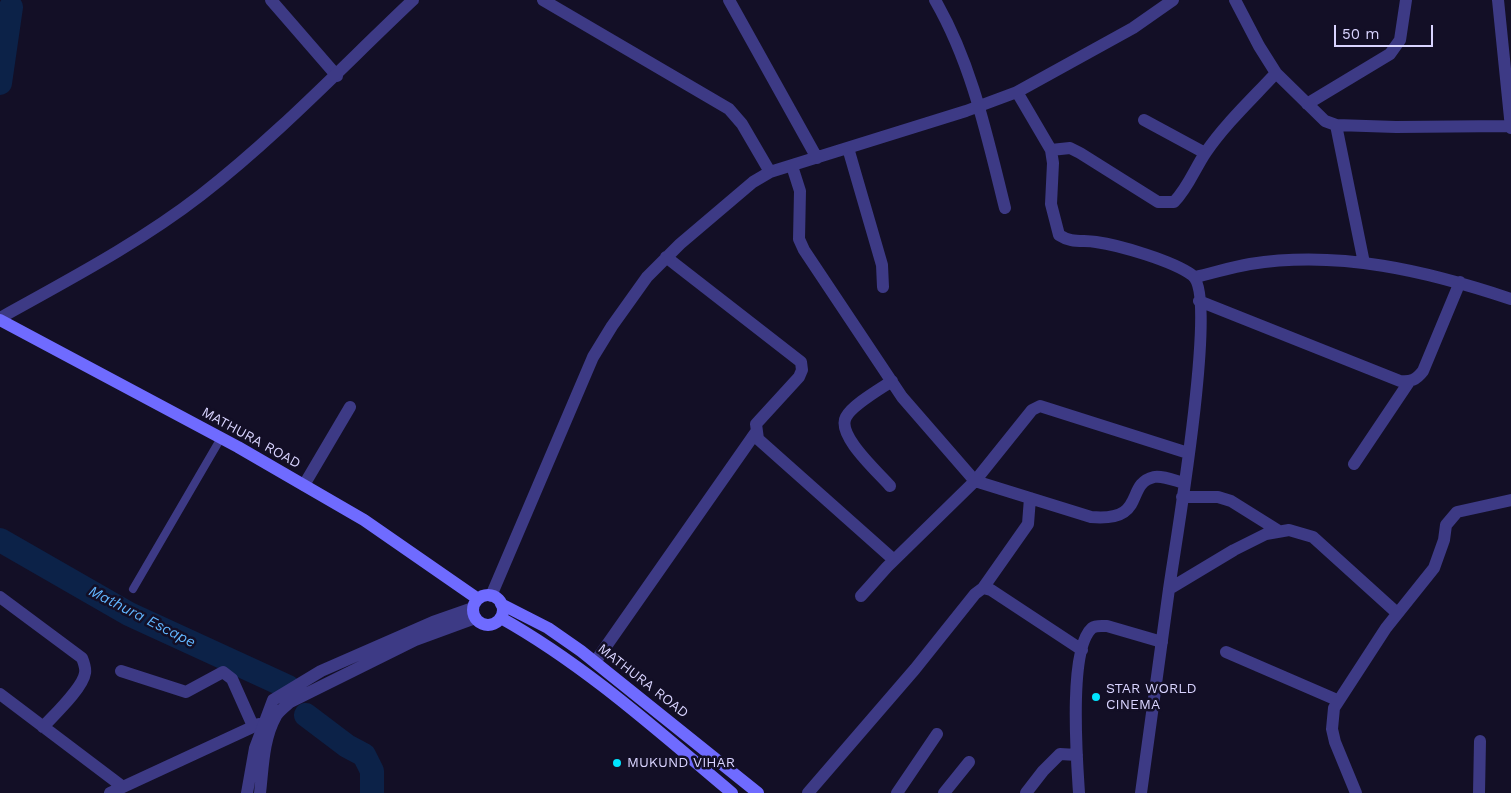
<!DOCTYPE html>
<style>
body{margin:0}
#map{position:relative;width:1511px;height:793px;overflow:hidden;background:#130f26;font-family:"Work Sans",sans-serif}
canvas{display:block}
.scale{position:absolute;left:1334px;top:25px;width:99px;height:22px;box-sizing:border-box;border:2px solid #d9d4ff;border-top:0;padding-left:6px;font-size:15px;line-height:18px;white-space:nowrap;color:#d9d4ff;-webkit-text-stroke:4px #130f26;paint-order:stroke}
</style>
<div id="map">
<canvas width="1511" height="793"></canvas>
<div class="scale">50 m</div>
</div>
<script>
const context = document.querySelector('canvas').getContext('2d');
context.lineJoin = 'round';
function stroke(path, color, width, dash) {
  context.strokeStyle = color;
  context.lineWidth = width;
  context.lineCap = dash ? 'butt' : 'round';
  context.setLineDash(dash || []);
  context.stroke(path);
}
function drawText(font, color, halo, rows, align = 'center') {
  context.font = font + ' "Work Sans",sans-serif';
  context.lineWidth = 5;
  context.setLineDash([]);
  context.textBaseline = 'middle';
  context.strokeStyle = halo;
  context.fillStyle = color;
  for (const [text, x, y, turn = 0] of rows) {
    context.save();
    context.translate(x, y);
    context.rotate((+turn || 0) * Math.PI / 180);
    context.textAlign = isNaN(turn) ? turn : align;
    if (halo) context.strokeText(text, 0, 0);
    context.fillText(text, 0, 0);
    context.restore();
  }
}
stroke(new Path2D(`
 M0,83L11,7
 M0,540L129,614L288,687
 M306,715L347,746L364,755L372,771V793`), '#0c2248', 24);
stroke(new Path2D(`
 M133,589L221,438`), '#3d3a85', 8);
stroke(new Path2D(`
 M271,0L337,76
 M543,0L729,109L742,124L770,172
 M729,0L817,158
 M935,0C972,64 987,136 1005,208
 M1235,0L1259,46L1276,73L1325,121L1336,125L1396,127L1509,126
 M1498,0L1511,128
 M1017,92L1051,150L1053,163L1051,204L1059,235C1071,243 1082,240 1096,242C1119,245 1173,261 1192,275C1219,295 1175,546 1169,589
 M1307,104L1390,54L1400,40L1406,0
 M1144,120L1205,153
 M1336,125L1364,263
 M848,148L882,265L883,287
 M1051,150L1070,148L1080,153L1158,202H1174C1188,188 1195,168 1206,152C1226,123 1252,99 1276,73
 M792,166L800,191L799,239L804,250L902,397L975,481L887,567L861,596
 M666,257L801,362L802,370L799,377L756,424L758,439L894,560
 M1195,277C1213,273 1232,267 1250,264C1340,250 1427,271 1511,299
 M1199,301L1400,381C1411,382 1416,380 1423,371L1460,282
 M1354,464L1409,382
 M1184,483C1176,481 1162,475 1154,477C1124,484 1148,522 1091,517L975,481L1032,410L1040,406L1188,453
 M304,485L350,407
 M890,486C878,472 836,435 846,417C852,405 880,389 892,381
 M1182,497H1218L1231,501L1279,531
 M983,588L1028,524L1030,498
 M491,596L593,357L612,326L647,277L680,244L753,182L770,172L966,111L1017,92L1133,28L1173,0
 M0,597L82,658C84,663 86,668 85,673C83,688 54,715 43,727
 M1226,652L1337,700
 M595,662L756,432
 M121,671L186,692L223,672L232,679L253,726
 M0,694L123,787
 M110,793L259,724
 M808,793L915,669L975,594L983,588L991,590L1082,650
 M897,793L937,734
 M944,793L969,762
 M1026,793L1043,771L1060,754L1077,755
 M1079,793C1077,762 1068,649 1092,628C1096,625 1101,626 1107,626L1162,642
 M1141,793L1169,589L1234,550L1266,534L1289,530L1313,537L1397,613
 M1356,793L1335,742L1332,729L1334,708L1386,628L1434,568L1444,540L1446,525L1457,512L1511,500
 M1479,793L1480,741`), '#3d3a85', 12);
stroke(new Path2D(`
 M0,318C68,280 139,243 201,195C277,136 343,66 413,0
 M247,793L255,748L273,700L321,671L433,622L473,608
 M260,793C263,768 263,739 276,716C279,711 286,706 290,702L415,640L475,618`), '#3d3a85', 12);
stroke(new Path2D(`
 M0,320L238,447L364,520L478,599
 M473 610a15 15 0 1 1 30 0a15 15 0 1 1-30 0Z
 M501,604L548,628L581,651L758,793
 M501,618C585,665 658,731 732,793`), '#6f6bff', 12);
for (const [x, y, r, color] of [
 [1096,697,5,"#00e5ff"],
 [617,763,5,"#00e5ff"]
]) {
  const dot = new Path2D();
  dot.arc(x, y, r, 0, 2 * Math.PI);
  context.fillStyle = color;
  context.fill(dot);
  stroke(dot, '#130f26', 2);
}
drawText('14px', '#d9d4ff', '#130f26', [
 ["MATHURA ROAD",251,438,29],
 ["MATHURA ROAD",643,681,38]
]);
drawText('14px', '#d9d4ff', '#130f26', [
 ["STAR WORLD",1106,689],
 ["CINEMA",1106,705],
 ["MUKUND VIHAR",627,763]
], 'left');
drawText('italic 15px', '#62b6ff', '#130f26', [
 ["Mathura Escape",142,617,27]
]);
</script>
